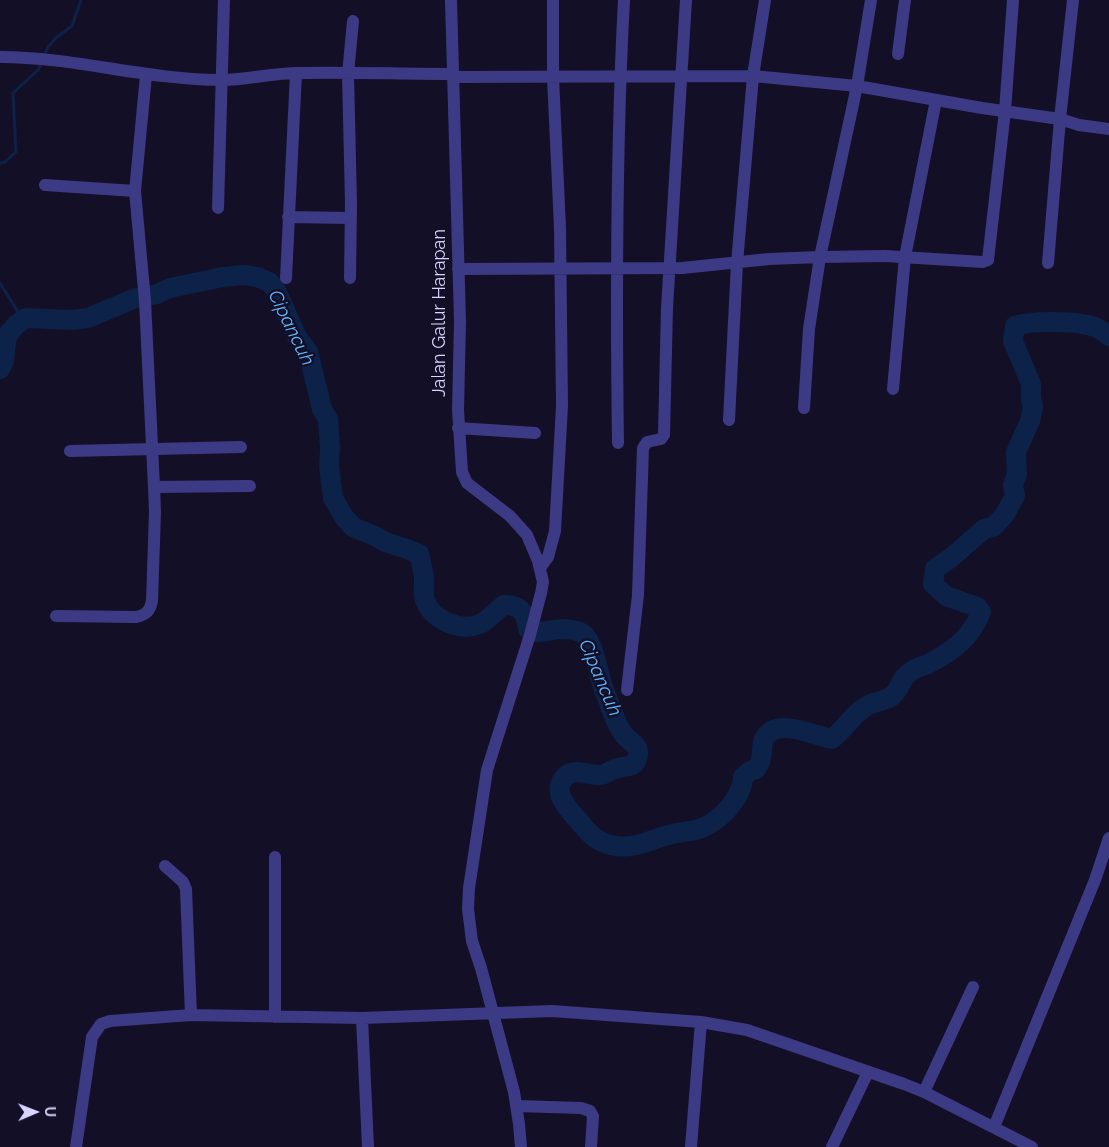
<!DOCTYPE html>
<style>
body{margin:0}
#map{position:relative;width:1109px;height:1147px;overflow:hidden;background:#130f26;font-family:Raleway,sans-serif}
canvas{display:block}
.north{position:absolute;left:10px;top:1087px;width:50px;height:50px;-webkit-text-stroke:4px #130f26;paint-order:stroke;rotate:89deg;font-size:14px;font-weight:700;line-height:20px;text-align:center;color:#d9d4ff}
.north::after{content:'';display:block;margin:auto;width:18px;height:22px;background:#d9d4ff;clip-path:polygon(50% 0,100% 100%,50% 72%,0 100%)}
</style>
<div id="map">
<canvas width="1109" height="1147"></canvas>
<div class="north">U</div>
</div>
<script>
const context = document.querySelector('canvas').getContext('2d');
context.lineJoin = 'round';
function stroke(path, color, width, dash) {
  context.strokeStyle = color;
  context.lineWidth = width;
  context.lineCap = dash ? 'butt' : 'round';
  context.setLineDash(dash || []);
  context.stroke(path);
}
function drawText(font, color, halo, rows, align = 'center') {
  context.font = font + ' Raleway,sans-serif';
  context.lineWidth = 5;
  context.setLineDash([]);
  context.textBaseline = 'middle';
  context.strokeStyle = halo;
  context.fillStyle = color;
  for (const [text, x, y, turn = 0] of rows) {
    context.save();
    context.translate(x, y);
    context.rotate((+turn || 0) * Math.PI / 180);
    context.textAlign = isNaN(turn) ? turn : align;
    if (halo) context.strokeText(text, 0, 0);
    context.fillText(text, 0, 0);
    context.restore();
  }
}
stroke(new Path2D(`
 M44,56L48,47L57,37L72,26L81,0
 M0,163L5,162L16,152L13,93L38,70L42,62
 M0,283L23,320`), '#0c2248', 3);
stroke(new Path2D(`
 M0,369L4,361L6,341L9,333L16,325L26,318L71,320L88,318L133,299L157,294L170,288L223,277L244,275L257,277L269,282L276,290L297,337L308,352L322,409L328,419L330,448L329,467L333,498L344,517L353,527L377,537L385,542L407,549L419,554C421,562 423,569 424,577C424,584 423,593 425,600C432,620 460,632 480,624C489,620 495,611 504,605C521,604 526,614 528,629L532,632C549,633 561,625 580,632C594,638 597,670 602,683C604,691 608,699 611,708C614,716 618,728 624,735C631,743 642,746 637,759C636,762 633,765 629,766C625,767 621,767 618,768C612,769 607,774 601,775C590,776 576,768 567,775C549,790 568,809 578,820C585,828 590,836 600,841C614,848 629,848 644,843C653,840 663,836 673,834C683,831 692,832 702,828C721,820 742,798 743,777L750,771L756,769C758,766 761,762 761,758C763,752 761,746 764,739C776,716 814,736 832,739C844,730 852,715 865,707C873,701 888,702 895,693C903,684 899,680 910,672C915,668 922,666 928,664C953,651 971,638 981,612L977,607L946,596L933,584L935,569L952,557L984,529L993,527L998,522L1005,514L1015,496L1013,485L1017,474L1016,452L1030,421L1033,406L1031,398V384L1013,341L1015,326C1032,320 1078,321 1095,327C1100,329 1105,333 1109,336`), '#0c2248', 20);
stroke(new Path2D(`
 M451,0L460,321L458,410L462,472L467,483L510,516L527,535L538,561L543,582L541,593L530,635L487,770L469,888L468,909L472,941L481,968L514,1092L519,1124L521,1147
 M898,54L905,0
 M0,57C76,57 146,80 222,80C247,80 272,73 298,73C349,72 401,74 453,74
 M453,77L753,76L857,86L982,108L1060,119L1079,125L1109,129
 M45,185L135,191
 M218,208L224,0
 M288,217L350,218
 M1048,263L1060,119L1073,0
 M458,269L682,268L769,259L820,257L885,256L983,262L988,260L1005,111L1013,0
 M286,278L296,73
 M350,278L351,203L348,74L353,21
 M893,389L905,257L936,100
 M804,408L809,329L820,257L857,86L871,0
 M729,420L737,263L753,76L765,0
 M458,428L535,433
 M618,443C616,296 616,147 624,0
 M70,451L241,447
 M154,487L250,486
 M540,568L548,557L555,531L562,406L560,228L553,77V0
 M56,616L136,617C146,615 150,611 152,601L155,512L154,487L145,301L135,191L146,75
 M627,690L638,595L643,448L647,442L661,439L664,435L667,308L686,0
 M275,857V1017
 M165,866L183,882L186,889L191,1015
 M362,1018L368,1147
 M924,1092L973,987
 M517,1106L581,1108L590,1111L593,1116L591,1147
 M994,1127L1095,880L1109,838
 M76,1147L92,1037L101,1024L110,1021L191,1015L362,1018L552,1011L701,1022L747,1030L904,1084L924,1092L1032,1147
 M691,1147L701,1022
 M832,1147L868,1072`), '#3d3a85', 12);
drawText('18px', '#d9d4ff', '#130f26', [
 ["Jalan Galur Harapan",440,313,-90]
]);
drawText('italic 19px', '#62b6ff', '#130f26', [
 ["Cipancuh",291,328,64],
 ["Cipancuh",600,678,67]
]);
</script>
